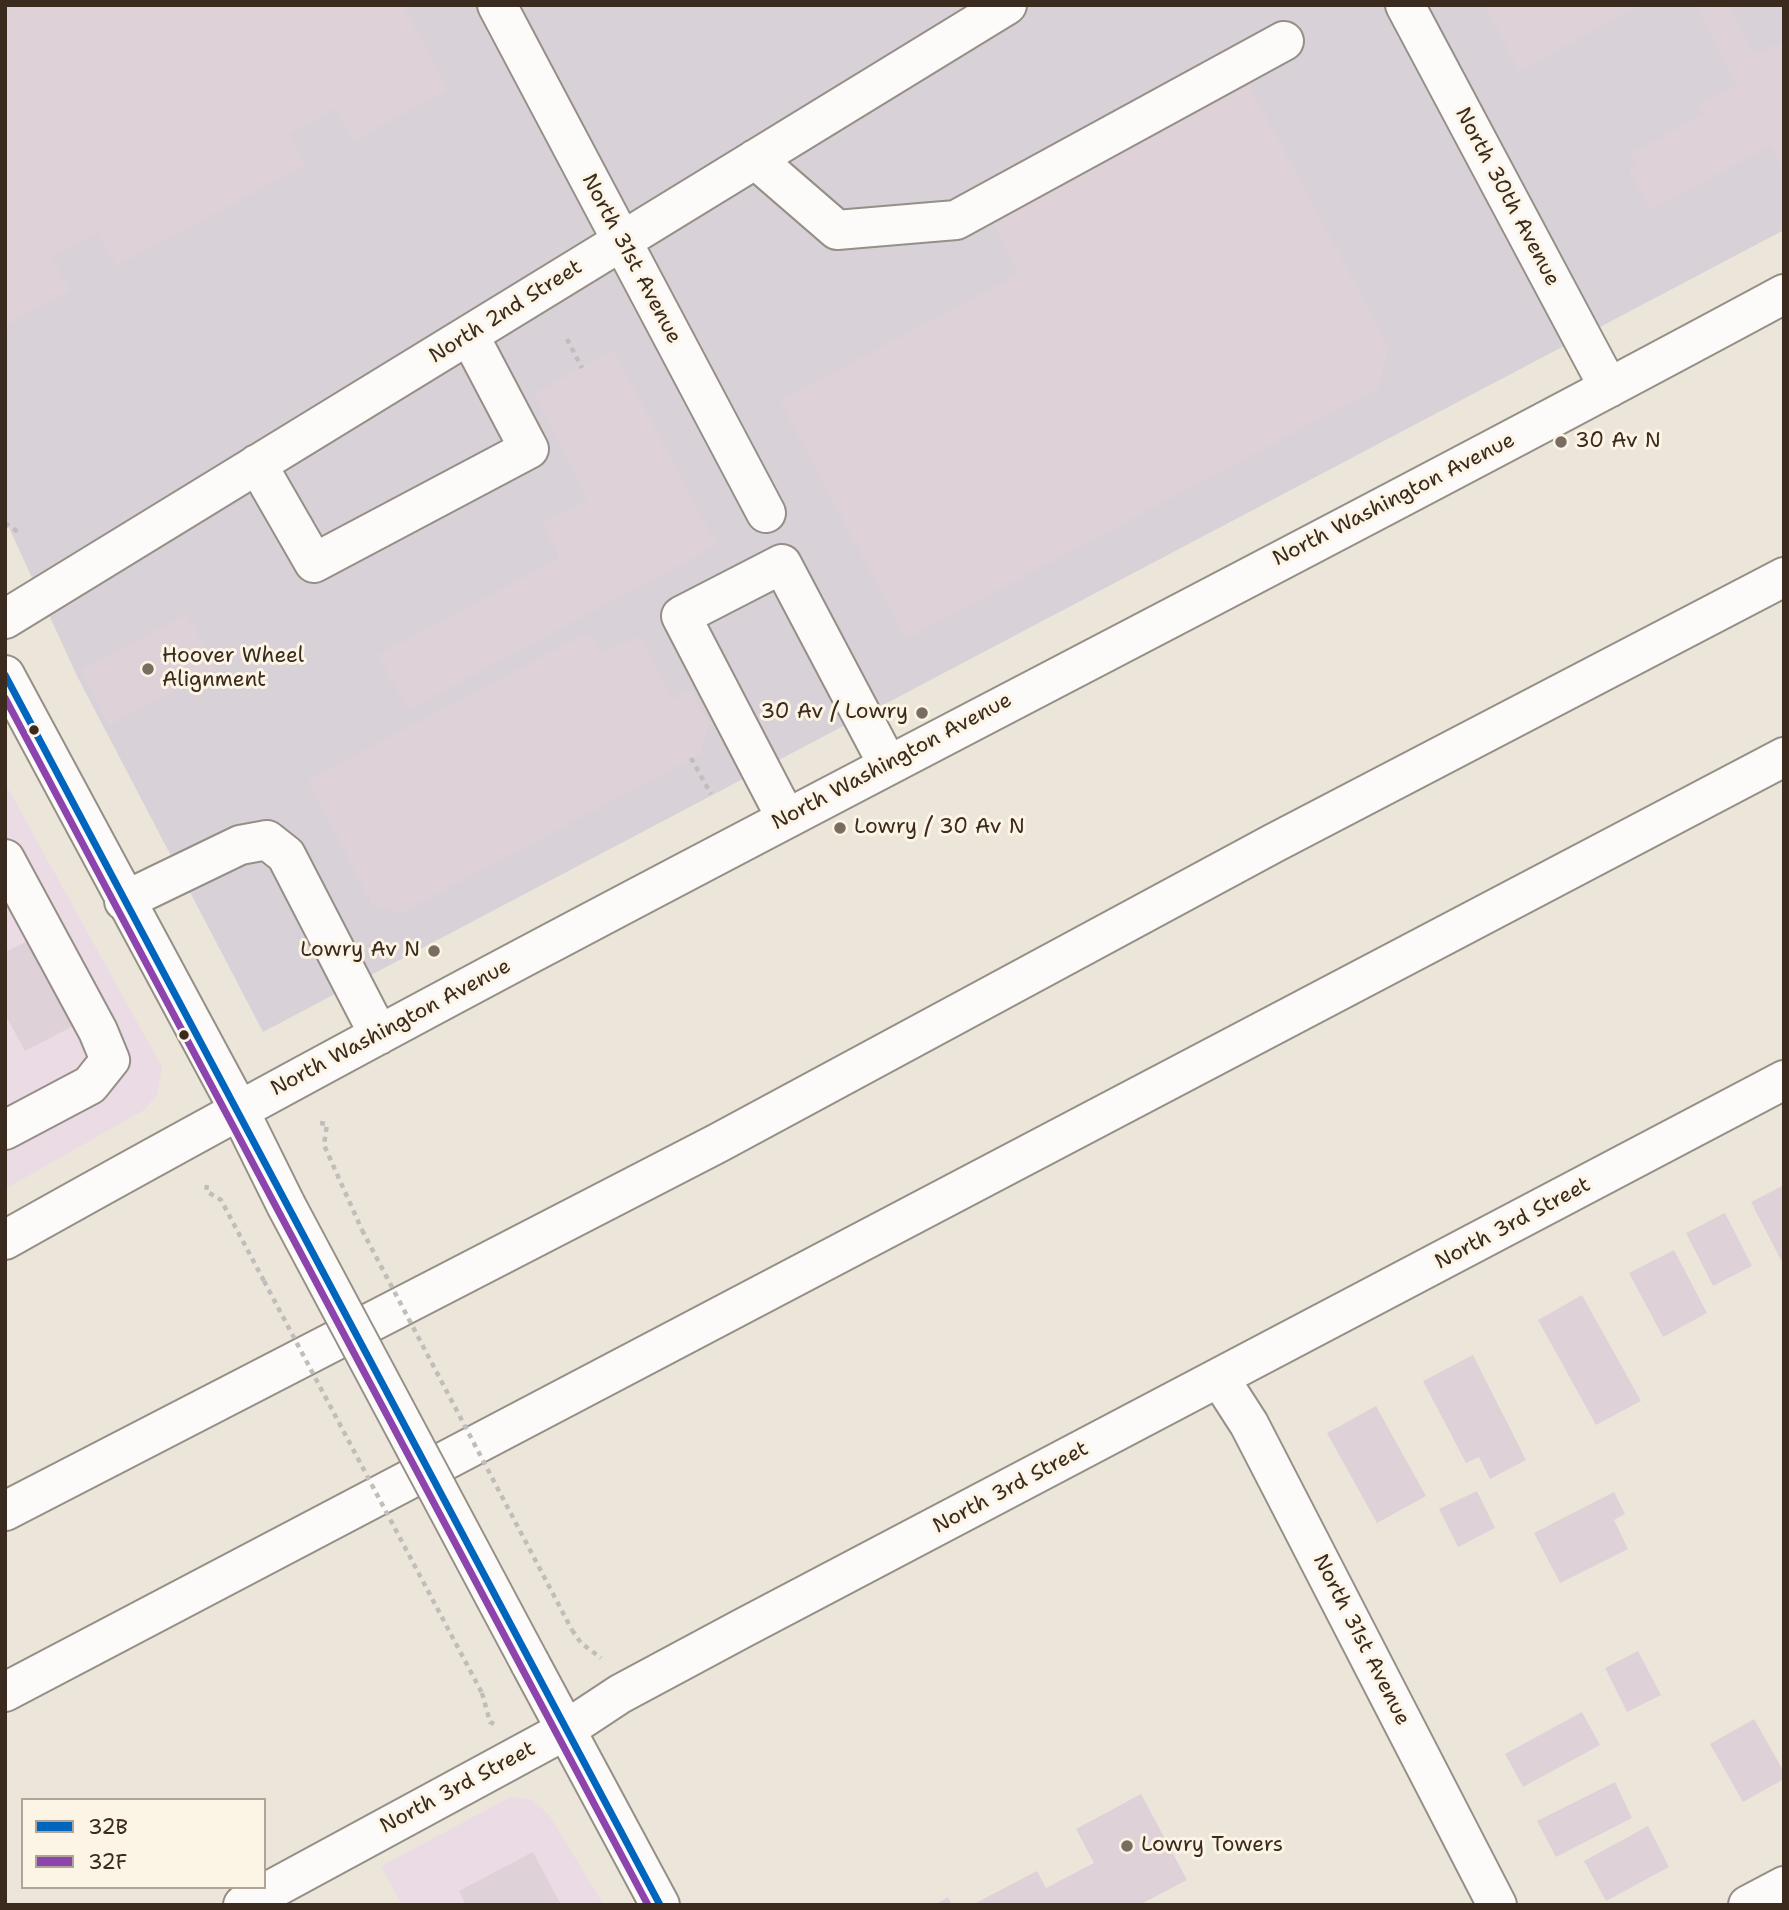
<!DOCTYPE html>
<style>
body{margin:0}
#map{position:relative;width:1789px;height:1910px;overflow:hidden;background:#ece6da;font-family:"Shantell Sans",sans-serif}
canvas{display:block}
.frame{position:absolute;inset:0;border:7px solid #3b2a1e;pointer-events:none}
.legend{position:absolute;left:21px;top:1798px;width:245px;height:91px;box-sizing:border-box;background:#fcf5e5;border:2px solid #afa495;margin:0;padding:9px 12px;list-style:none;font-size:21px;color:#3b2a1e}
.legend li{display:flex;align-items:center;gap:14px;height:35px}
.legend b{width:35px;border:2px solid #afa495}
</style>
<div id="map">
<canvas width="1789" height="1910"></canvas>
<div class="frame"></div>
<ul class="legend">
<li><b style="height:9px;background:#0065bd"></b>32B</li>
<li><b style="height:9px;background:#8e44ad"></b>32F</li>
</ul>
</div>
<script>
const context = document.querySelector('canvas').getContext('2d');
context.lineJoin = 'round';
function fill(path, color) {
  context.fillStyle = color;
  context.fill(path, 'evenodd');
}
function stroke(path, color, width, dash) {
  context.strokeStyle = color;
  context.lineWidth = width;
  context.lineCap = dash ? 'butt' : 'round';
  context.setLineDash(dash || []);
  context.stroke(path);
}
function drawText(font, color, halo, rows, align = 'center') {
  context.font = font + ' "Shantell Sans",sans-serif';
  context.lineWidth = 6;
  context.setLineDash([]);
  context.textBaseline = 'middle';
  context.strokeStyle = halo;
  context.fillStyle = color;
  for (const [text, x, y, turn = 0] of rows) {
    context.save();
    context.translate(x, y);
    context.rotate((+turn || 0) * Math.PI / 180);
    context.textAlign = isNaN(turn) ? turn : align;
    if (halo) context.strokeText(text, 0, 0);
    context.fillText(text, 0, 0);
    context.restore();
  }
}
fill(new Path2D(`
 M5,783L162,1067L157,1095L144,1110L5,1189Z
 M511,1797L532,1800L549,1815L604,1905H402L381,1866Z`), '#eadbe5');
fill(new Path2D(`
 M5,5H1784V230L263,1032L77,676L5,519Z`), '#d9d1d8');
fill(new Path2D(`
 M5,5H403L448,90L353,141L336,109L289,134L306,165L116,266L98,232L52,257L70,291L5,325Z
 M1485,5H1641L1519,71Z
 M1695,5H1728L1755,55L1784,40V171L1770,146L1650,210L1628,169L1636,165L1630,154L1704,114L1698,105L1737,84Z
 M1249,85L1389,347L1378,388L906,639L780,401L1019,274L992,222Z
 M614,351L717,545L408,710L378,655L560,558L542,524L588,499L533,394Z
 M187,614L216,669L109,725L81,670Z
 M589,632L602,653L641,636L673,699L691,690L709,723L700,754L401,913L372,904L308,780Z
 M36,937L81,1022L25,1051L5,1014V952Z
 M1784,1185V1266L1751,1202Z
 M1725,1213L1752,1266L1713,1286L1686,1233Z
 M1674,1250L1707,1313L1663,1337L1629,1273Z
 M1582,1295L1641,1401L1596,1425L1538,1320Z
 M1473,1355L1526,1460L1490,1479L1479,1457L1466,1463L1423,1381Z
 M1376,1406L1426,1496L1377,1523L1327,1433Z
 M1477,1491L1495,1528L1458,1547L1439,1509Z
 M1614,1492L1625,1514L1614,1520L1628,1549L1560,1583L1534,1533Z
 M1638,1651L1661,1695L1627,1712L1605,1668Z
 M1582,1712L1600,1745L1523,1787L1505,1754Z
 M1754,1719L1784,1772V1779L1743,1802L1710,1744Z
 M1615,1782L1632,1818L1556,1857L1537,1821Z
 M1141,1794L1187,1880L1139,1905H972L1037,1871L1046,1888L1094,1863L1076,1829Z
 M1648,1826L1669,1867L1606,1901L1584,1861Z
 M533,1852L561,1905H466L459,1891Z
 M948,1897L952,1905H934Z`), '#ded1d8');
const minor = new Path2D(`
 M497,5L766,513
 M1405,5L1609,388
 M755,159L837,230L956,220L1284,41
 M257,464L314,563L529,449L469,335
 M5,619L1007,5
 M786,818L681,616L782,564L887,763
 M5,859L98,1031L110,1060L90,1085L5,1130
 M124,901L240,845L267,840L286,855L379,1035
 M5,1240C591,911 1193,613 1784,294
 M1220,1379L1249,1424L1497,1905
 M243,1905L564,1731L620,1694L743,1628L1784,1080
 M1748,1905L1784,1886`);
const major = new Path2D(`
 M5,675L239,1110L286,1205
 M530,1663L660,1905`);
const highway = new Path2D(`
 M5,1511L718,1143L1274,843L1784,577
 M5,1692L1784,757`);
stroke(minor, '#958f87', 42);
stroke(major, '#958f87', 42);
stroke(highway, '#958f87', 42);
stroke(new Path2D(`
 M567,339L582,368
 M5,523L21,534
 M691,758L711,794
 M320,1123L327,1124L324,1145L362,1230
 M207,1185L206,1191L221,1200L264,1281
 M572,1630L581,1643L601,1658
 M482,1693L490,1722L494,1724`), '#c0bdba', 4.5, [5, 5]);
stroke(minor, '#fcfbf9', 38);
stroke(major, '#fcfbf9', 38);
stroke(highway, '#fcfbf9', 38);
const majorBridge = new Path2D(`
 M286,1205L530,1663`);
stroke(majorBridge, '#958f87', 42, []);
stroke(new Path2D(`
 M362,1230L572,1630
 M264,1281L482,1693`), '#c0bdba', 4.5, [5, 5]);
stroke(majorBridge, '#fcfbf9', 38);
stroke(new Path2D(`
 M5,675L660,1905`), '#0065bd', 7);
stroke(new Path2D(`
 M5,698L648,1905`), '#8e44ad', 7);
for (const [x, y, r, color] of [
 [1561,442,7,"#796c60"],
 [148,669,7,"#796c60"],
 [922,713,7,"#796c60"],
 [34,730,6,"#3b2a1e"],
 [840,828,7,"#796c60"],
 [434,951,7,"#796c60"],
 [184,1035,6,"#3b2a1e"],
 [1127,1846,7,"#796c60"]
]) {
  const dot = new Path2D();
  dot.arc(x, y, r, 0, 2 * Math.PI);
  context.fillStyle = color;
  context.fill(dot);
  stroke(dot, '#fcf5e5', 2.5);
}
drawText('21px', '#3b2a1e', '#fcf5e5', [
 ["North 30th Avenue",1507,197,62],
 ["North 31st Avenue",631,259,62],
 ["North 2nd Street",506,312,-32],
 ["North Washington Avenue",1394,500,-27],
 ["North Washington Avenue",892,762,-28],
 ["North Washington Avenue",391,1028,-28],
 ["North 3rd Street",1513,1224,-28],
 ["North 3rd Street",1011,1488,-28],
 ["North 31st Avenue",1361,1640,63],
 ["North 3rd Street",458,1788,-28]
]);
drawText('21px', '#3b2a1e', '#fcf5e5', [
 ["30 Av N",1575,442],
 ["Hoover Wheel",162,657],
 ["Alignment",162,681],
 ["30 Av / Lowry",908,713,"right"],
 ["Lowry / 30 Av N",854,828],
 ["Lowry Av N",420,951,"right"],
 ["Lowry Towers",1141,1846]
], 'left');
</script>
